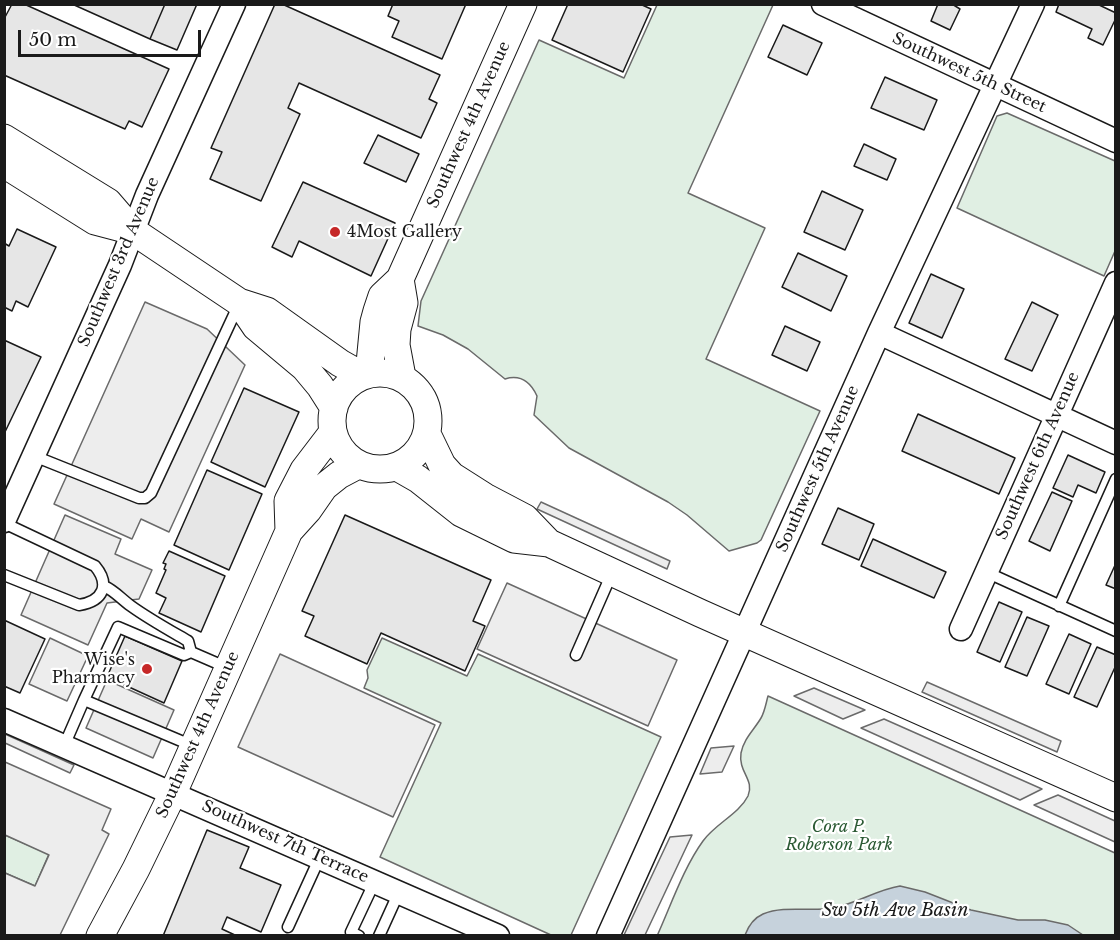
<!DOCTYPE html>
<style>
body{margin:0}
#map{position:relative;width:1120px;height:940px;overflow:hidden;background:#fff;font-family:"Libre Baskerville",serif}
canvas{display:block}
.frame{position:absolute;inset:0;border:6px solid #1a1a1a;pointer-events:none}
.scale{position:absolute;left:18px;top:30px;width:183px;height:27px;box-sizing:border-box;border:3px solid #1a1a1a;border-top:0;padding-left:8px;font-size:18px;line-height:21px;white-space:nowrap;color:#1a1a1a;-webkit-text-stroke:4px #fff;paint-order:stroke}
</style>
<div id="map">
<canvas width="1120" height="940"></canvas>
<div class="frame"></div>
<div class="scale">50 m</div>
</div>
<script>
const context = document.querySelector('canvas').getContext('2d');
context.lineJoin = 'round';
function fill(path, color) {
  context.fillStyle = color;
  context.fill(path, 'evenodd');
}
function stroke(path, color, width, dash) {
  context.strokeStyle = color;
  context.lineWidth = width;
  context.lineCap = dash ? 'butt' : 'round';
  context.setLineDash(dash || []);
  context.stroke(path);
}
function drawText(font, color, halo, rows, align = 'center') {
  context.font = font + ' "Libre Baskerville",serif';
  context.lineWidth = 4.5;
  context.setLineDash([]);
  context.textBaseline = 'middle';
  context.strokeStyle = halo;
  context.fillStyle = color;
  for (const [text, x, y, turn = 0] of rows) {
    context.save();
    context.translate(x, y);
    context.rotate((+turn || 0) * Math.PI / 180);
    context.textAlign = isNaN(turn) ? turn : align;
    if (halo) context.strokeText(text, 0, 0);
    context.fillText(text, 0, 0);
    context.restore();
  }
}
const green = new Path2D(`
 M657,5H773L688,193L765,228L706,359L820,411L761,540L757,543L729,551L687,515L668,502L569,448L534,415L537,396C531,383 521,374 505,379L468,349L443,335L418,326L421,301L539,40L624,78Z
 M1007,113L1115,161V251L1104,276L957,208L997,116Z
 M382,638L467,676L478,654L661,737L571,935H551L380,857L441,723L364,688L368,678L367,670Z
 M768,696L1115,853V935L657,936C671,905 684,867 703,841C715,824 739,814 748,796C755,780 738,772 741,753C744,738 754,730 761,718C765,711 766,703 768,696Z
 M5,835L49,854L35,886L5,873Z`);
fill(green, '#e0efe3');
stroke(green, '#6a6a6a', 1.5);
const parking = new Path2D(`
 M145,302L207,329L245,365L169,532L141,519L132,539L54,504Z
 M541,502L670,561L667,569L537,509Z
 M65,515L121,539L115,554L152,570L139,599L107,603L88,645L21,615Z
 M507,583L677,660L648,726L477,649Z
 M50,638L88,656L67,701L29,684Z
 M280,654L435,725L393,817L238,747Z
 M107,680L174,710L153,758L86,728Z
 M927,682L1061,741L1057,752L922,692Z
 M814,688L865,710L843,719L794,696Z
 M884,719L1042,789L1020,800L861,728Z
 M5,734L74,765L70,773L5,743Z
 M734,746L722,772L700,774L711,748Z
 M5,762L111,809L102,830L109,834L60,935H5V873L35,886L49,855L5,835Z
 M1058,795L1115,821V842L1034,805Z
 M692,835L645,935H624L670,837Z`);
fill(parking, '#ededed');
stroke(parking, '#6a6a6a', 1.5);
const water = new Path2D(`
 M900,886L925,892L971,910L1018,920H1045L1068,925L1083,935H745C748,927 754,918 763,914C785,905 810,912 833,908C858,903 876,890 900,886Z`);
fill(water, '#c6d2dc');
stroke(water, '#6a6a6a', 1.5);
const building = new Path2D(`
 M12,4H24L169,69L142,127L129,121L125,129L4,75V19Z
 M72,4H165L150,39Z
 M165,4H197L177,50L150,39Z
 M275,4H282L440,75L429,99L437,103L421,138L299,83L288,108L300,114L261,201L210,179L222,152L211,148Z
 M393,4H466L442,59L392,37L399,21L388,16Z
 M568,4H640L651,9L623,72L552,40Z
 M938,4H952L960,9L950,30L931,21Z
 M1059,4H1097L1116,13V18L1103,45L1088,38L1092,29L1056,12Z
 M783,25L822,43L807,75L768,57Z
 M885,77L937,100L924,130L871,108Z
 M378,135L419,154L406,182L364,163Z
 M864,144L896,159L887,180L854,166Z
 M303,182L395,223L371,276L299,241L292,257L272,247Z
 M822,191L863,210L845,250L804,232Z
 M17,229L56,247L28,307L16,301L12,311L4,307V243L9,246Z
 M798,253L847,276L831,311L782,287Z
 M931,274L964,289L942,338L909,323Z
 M1032,302L1058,315L1032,371L1005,359Z
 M785,326L820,342L807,371L772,355Z
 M4,340L41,357L4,434Z
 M244,388L299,412L265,487L211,462Z
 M918,414L1015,458L999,494L902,451Z
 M1068,455L1105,472L1096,493L1078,485L1073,497L1053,488Z
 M207,470L262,494L229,570L174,545Z
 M1052,492L1072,501L1050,551L1029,541Z
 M838,508L874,524L859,560L822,544Z
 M345,515L491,580L473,621L485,626L465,671L381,633L367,664L305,636L314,616L302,611Z
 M873,539L946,572L934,598L861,566Z
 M169,551L225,576L201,632L159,613L166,598L156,593L166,570L164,569L166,564L163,563Z
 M1116,563V589L1106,585Z
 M999,602L1022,612L1000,662L977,652Z
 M1027,617L1049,626L1027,676L1005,667Z
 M4,620L45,639L20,693L4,686Z
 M1069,634L1091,644L1069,694L1046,684Z
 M125,636L182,661L164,703L107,677Z
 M1097,647L1116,655V665L1097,707L1074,697Z
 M207,830L249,847L240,868L281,885L261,932L227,917L222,929L237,936H163Z`);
fill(building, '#e6e6e6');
stroke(building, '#1a1a1a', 1.5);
const service = new Path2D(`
 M34,456L139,498H145L151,493L239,304
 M4,523L95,566C110,584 104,601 79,605L4,575
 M986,572L1116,631
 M104,586C115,591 121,599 131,606C149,619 169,630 188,641L191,652L228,668
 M1059,606L1116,479
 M576,655L612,573
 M84,700L118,627L184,655L191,652
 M64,746L84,700L193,746
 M288,927L320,857
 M359,936L351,932L375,881
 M379,936L399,892`);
const minor = new Path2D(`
 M823,4L1116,141
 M879,333L1116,443
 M4,521L120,265L147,195L234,4
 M961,629L1116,283
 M4,720L498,936
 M608,936L879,333L1033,4`);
const tertiary = new Path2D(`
 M4,138L108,202L133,231L239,302L267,311L340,363L363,376
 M4,164L95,221L133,231
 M400,279L404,303L397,329L396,345L402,377
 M239,302L256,327L305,368L320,386L334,408
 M332 421a48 48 0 1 1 96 0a48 48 0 1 1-96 0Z
 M369,374L374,322L377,311L382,296L400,279L523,4
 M427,434L442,465L452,476L485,497L525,518L549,543
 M397,467L418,479L461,513L514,539L549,543L700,613L1116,798
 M289,531L288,501L304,470L333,432
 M100,936L136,869L173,793L289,531L308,510L324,487L339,475L358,465`);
stroke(service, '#1a1a1a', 13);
stroke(minor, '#1a1a1a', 25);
stroke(tertiary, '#1a1a1a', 29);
stroke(service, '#fff', 10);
stroke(minor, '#fff', 22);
stroke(tertiary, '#fff', 27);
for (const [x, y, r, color] of [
 [335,232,6,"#c62828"],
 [147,669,6,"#c62828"]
]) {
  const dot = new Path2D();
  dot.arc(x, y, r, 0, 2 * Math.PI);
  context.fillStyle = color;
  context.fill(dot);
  stroke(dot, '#fff', 2);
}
drawText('16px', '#1a1a1a', '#fff', [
 ["Southwest 5th Street",969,73,25],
 ["Southwest 4th Avenue",469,125,-66],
 ["Southwest 3rd Avenue",119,262,-67],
 ["Southwest 6th Avenue",1038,456,-66],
 ["Southwest 5th Avenue",818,469,-66],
 ["Southwest 4th Avenue",198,735,-66],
 ["Southwest 7th Terrace",285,842,24]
]);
drawText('16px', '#1a1a1a', '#fff', [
 ["4Most Gallery",347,232],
 ["Wise's",135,660,"right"],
 ["Pharmacy",135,678,"right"]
], 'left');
drawText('italic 16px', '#2b5a34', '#fff', [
 ["Cora P.",839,827],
 ["Roberson Park",839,845]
]);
drawText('italic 18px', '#1a1a1a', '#fff', [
 ["Sw 5th Ave Basin",895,911]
]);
</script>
